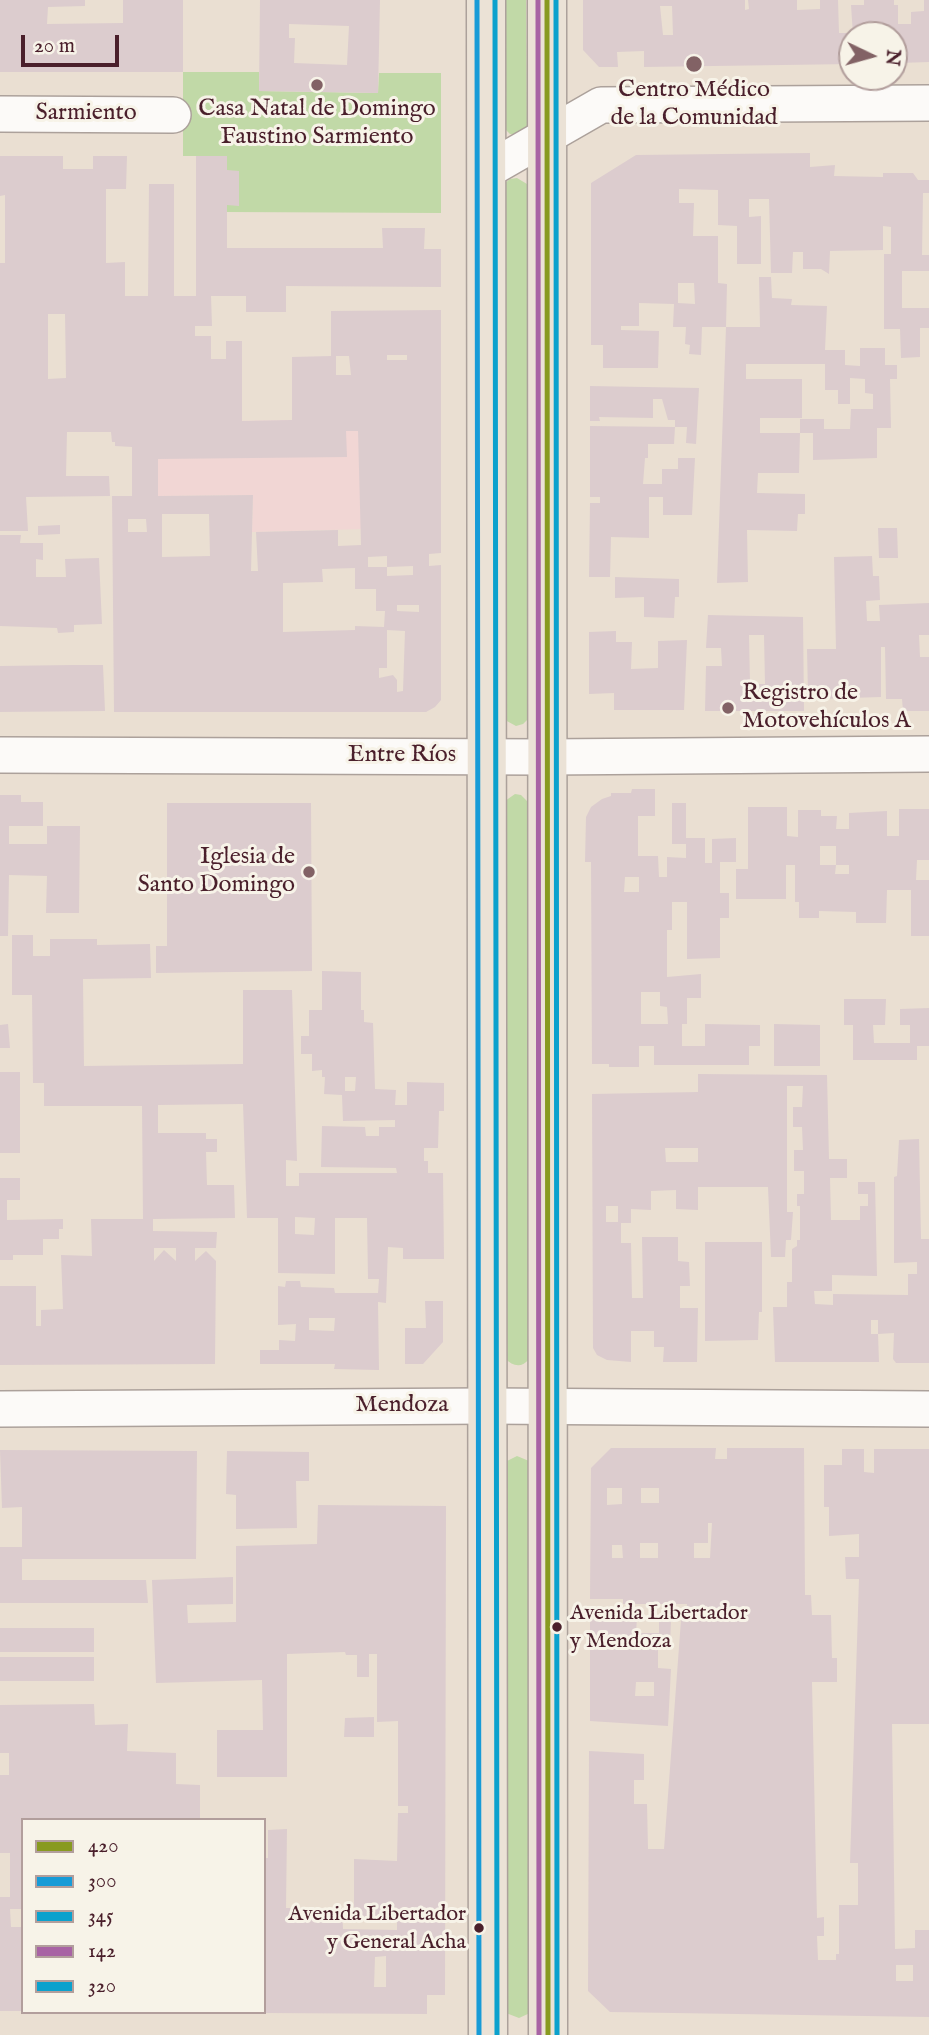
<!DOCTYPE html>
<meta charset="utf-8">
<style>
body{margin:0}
#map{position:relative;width:929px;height:2035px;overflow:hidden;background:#eadfd2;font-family:"IM FELL English",serif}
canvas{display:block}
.legend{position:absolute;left:21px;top:1818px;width:245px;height:196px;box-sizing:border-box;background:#f7f3e8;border:2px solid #b29e9c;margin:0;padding:9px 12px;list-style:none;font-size:21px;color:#4a1f2b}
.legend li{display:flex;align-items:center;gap:14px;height:35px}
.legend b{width:35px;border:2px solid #b29e9c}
.north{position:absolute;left:838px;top:21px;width:70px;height:70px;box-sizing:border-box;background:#f7f3e8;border:2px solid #b29e9c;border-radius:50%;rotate:95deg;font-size:19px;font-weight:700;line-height:28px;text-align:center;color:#4a1f2b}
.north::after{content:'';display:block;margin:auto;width:24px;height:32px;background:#826265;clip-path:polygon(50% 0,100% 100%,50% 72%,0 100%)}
.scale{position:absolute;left:21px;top:35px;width:98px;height:32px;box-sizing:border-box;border:4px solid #4a1f2b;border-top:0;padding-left:9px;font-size:21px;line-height:24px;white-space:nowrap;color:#4a1f2b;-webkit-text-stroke:5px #f7f3e8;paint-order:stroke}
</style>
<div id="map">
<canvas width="929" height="2035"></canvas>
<ul class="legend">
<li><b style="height:9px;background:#889a20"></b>420</li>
<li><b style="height:9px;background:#179bd7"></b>300</li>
<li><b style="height:9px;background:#0ba1cd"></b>345</li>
<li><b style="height:9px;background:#a863a4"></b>142</li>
<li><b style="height:9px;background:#0ba1cd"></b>320</li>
</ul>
<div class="north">N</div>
<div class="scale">20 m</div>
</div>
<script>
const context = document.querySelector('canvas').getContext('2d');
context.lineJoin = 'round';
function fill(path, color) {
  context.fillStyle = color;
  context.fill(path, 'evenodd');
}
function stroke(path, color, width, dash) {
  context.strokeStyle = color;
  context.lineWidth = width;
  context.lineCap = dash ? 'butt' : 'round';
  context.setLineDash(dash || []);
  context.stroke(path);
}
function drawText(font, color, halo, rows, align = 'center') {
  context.font = font + ' "IM FELL English",serif';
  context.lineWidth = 6;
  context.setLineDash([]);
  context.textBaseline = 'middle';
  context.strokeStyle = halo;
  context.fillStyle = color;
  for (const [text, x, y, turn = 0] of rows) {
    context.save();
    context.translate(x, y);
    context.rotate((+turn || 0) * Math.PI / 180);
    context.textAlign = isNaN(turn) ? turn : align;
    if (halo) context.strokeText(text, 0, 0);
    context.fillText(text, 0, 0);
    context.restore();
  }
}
fill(new Path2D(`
 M441,418V527L252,532L253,495L158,496V422Z`), '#f1d6d4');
fill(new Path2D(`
 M504,0H526L527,129L516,135L510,134L504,128Z
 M183,72H259V91L378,93L379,73H441V213L227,212V156H183Z
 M517,178L527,184L528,719L523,724L516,726L505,720L504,184L510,179Z
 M515,794L521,795L527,801L529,1359C522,1368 513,1367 505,1358V801Z
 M517,1456L529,1461L530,2013L519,2018L506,2013L505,1462Z`), '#c1d9a7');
fill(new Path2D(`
 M0,0H85V6L48,7L47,24L123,23V0H183V72H0Z
 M260,0H380L378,93L259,91ZM289,24L349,26L347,65L294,63L295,38H289Z
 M583,0H745V10L749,9L748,0H797V10L820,9V0H838L839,33H852V64L644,67V51L617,52L618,67H599L583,50ZM660,6H672L673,35H663Z
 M864,0H894V5H898V24H911V12L924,11V0H929V62L899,63L898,50H894V35H853L851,5H864Z
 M810,153V167L835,165L834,176L883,177V173H913L918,180H929V193H923L922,255H929V271H902V308H929V328H920V357L901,358L900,329H884V254H891V227L883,226V250L830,251L829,274L821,269H803V252H793L792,273H771L769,199H749V217L761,216V264H737V226L718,225V190L679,189V203H694L693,236H718V283L727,284L726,327H702L701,355L689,354L690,345L685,344L686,327H673L674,304L639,303V326H621V330L659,331L658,368H603V345H591V183L636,155ZM678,283H694L695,304L678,303Z
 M0,156H63V169H93V156H127L126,189H106V263L125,262V296H148L149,184H174V296H196V156H227V170L239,171V206L227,205V248H383L382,228H425L424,249H441V287L286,286V312H246V296H211L212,326H195V336H211V359H226V341H242V421L292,420V357L331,356V311L441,310V553L429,554V566L441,565V700L435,707L426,712H114L112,496H132V447L115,446V442H112L111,432H67L66,476H109L110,496L26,497L28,531H0V263H5V195L0,196ZM48,314H65L66,378L48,379ZM387,355H407V360H387ZM336,356H349L351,375H336ZM346,431H358L361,545L338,546V530L256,532L258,571H251L253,495L158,496V459L347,457ZM162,514H209L210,556L162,557ZM128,519H146L147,532H128ZM387,556V567H368V557ZM413,566V575L387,576V567ZM355,568V589H376V611H385L384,627L355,626V630L283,632V583L323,582L322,569ZM397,605H419V612L397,611ZM387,630L405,631L403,691L397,692V680L393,675L379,678V668H387Z
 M759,277H771L772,298L792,299L791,305L827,306L825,350H845V365L860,366V348H885V365H897V379H890L891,428H877V458L813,460V433H800V419H824V429H850L851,409H873V394L865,393V379L850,378V404H838V390H825V364H746V379H802V418H760V433H800L799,473H758L757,493L805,494V514H798L797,531L747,530L748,582L717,583L726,327H760Z
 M590,386L699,388L696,444L686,443L687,427H675V420H668L662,399H653V418L599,417L600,421H590Z
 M590,426L675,427L674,444H648V458H645L643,484H662V469H678V458H695L692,515H663V497H649V538L611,537L610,577H589L590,503H600V497H590Z
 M60,525V534L38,535V526Z
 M878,528H897L898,558H879Z
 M0,535H21L20,543H43V560L36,559V577H66L65,559L99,558L102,624L74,625V632L58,633L57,628L0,626Z
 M872,556L873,576H879L880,600L866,601L867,621H880L879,605L929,603V635H919L920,657H929V711H903L902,699H886L885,647H881V697L817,699L808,694L807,649H836L834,557Z
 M615,577L679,579V597H675L674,618L644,617V597L615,598Z
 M708,615L803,617L804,711H705L706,666H722L721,648H706ZM749,635H764L765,684H750Z
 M616,631V642H632L631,669L658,668V641L687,640L684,710H614V693L589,694V632Z
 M72,665H103L105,711L0,712V666Z
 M632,789H655V816H638V856H658L659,877H667V857L686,858V844H672V803H686V838H705V863H712V839L736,838V862H720V893H729V918H720V958L687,959V902H672V930H667V977L701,974V998H687V1024H682V1046H705V1024L760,1025V1046H749V1065H654V1046H639V1067H609V1064H592L591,862H585L586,817L591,807L602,799L611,796V793H631ZM625,877H639V892H624ZM641,992H660V1006L667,1007L668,1024H641Z
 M0,795H21V802H43V826H9V844H47V826H80L79,913H46L47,876L9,875L8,936H0Z
 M167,803H311L312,971L156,973V946H167Z
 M748,807H787V836L798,837V810H821V816H837L836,829H849V813L887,811V836H899V809H929V860H917L916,880H929V936H911V890H887L886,923H856V912L819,911V918H799V902H795V865H786V899H736V869H748ZM820,846H836V865H849V874H835L836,865H820Z
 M12,935H33V956H50V939H97V945L150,944L151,978L83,979L84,1066L243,1064V990H292L297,1161L286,1160V1186H299V1173H397L396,1168L321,1167L322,1126L365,1127L366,1136H379V1127H395V1120L343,1121L342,1095L324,1094L325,1077H322V1070L312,1071V1054H301V1036H309V1010H322V971L361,972V1010H364V1022L373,1023L375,1089L396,1090L395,1105H407V1082L444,1083V1111H439L438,1148H424V1161H428V1173H443L444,1259H403V1248L388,1247L386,1303L378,1302L379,1370L334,1369L335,1364H260V1350H279V1340L295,1341L296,1324L278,1325V1286L285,1287L286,1281H300L301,1287L334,1288L335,1293H378L379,1279H368L367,1218H335V1274L278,1273V1218H247L243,1104L158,1105V1133H206V1139H217V1152H206L207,1185H234L235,1218L153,1219V1231L217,1232L216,1248H195V1261L206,1251L216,1261L215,1364L0,1365V1286H36V1326H41V1310L63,1309L61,1255L92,1256L91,1219H143L142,1106H44V1083H33L32,995H12ZM345,1077H356L355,1091H345ZM295,1217L315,1218L314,1235L295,1234ZM154,1248H176V1261L164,1250L154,1261ZM309,1318H335L334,1331L309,1330Z
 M844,999H886L885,1025H873L874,1043H910V1025H900V1009L929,1008V1046H917V1060H853V1025H844Z
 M8,1024L10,1048H0V1025Z
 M774,1024L820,1025V1066H774Z
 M0,1072H20V1153H0Z
 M698,1074L827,1075L829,1159H847V1178H830L831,1220H860V1206H868V1194H858V1182H875L877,1276L832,1275V1291H814L815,1304L833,1305V1294L908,1295V1274H917V1262L894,1263V1177L897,1176L899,1140L919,1139L921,1239H929V1363H896L893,1359L894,1333L878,1334V1320H871V1334H878L879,1362H775L773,1307H787V1282H792V1249L797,1246V1240H800V1206H797V1194H804V1171H794V1150H803L802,1127H793V1107H802L803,1086H787V1212H793L791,1240H786L785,1257H771L768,1187H698V1210L676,1209V1190L651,1191V1210L631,1209V1223H621V1243H631L632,1298H643L642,1237H678V1261L689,1262L690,1286H680V1308H698L697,1362H663L664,1347H654V1331H631V1362L607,1360L597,1355L593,1348L592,1094L698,1092ZM665,1148H698V1162H666ZM606,1206H618V1222H606Z
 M0,1178H20V1200H7V1220L63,1219V1229H59V1239H43V1255H13V1260H0Z
 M705,1242H762V1312H759L758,1340L705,1341Z
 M425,1301H443V1342L423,1364H405V1328H426Z
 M611,1448H716L715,1459H727V1448H804L805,1595H811L812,1615H831L832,1658H837V1682H812L817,1918L824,1917V1936H817L818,1960H836V1954H839V1905H858V1863H850L859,1579H846L845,1557H859V1534L829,1536V1507H824V1465H842V1449H864V1472L874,1473V1449H929V1724H892L895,1949L915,1948V1930H929V2017L610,2012L588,1991L589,1751L644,1754V1780H634V1804H647L648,1849H664L681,1620L686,1621L687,1604H623V1599H590L591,1468ZM607,1488H622V1504L607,1505ZM641,1488H659V1503H641ZM708,1523H712L710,1558H694V1543H708ZM640,1543H658V1558H640ZM612,1545H622L623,1558H612ZM896,1965H913V1981H896Z
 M0,1450L197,1451L196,1559H22V1580H146L148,1603H0V1547H22V1507L2,1508Z
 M227,1451L309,1452V1481H296L297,1528L236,1529V1495L226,1494Z
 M318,1505L446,1506L445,1995H427V2014L264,2013V1858H268V1830L287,1829L286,1908H342L343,1929L397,1930V1920L354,1919V1859L397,1861L398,1813H408V1806H398V1721L377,1722V1654H369V1677H357V1655H346L345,1652L287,1654V1777H217V1730H263L262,1680L156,1683L152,1580L233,1577V1604L187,1605L188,1623L236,1622V1546L317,1544ZM386,1956V1987H374L375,1957Z
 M590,1616L637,1617L636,1633H659V1619H671L670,1648H658V1668L671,1669L668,1726L590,1721ZM636,1682H654V1696H635Z
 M0,1628H94V1652H0Z
 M0,1657H94V1681H0Z
 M94,1704L95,1725L128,1724L127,1751L176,1753V1784L200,1785V1820H23V1909H10L11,1927H23V2011H0V1897H10V1853H0V1775H9V1753H0V1705Z
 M374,1717V1737H344L345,1718Z`), '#dcccce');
const street = new Path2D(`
 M0,114L173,115
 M486,171L601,105L929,103
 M0,755L546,757L929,754
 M0,1409L487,1406L929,1409`);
const primary = new Path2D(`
 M486,0L488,2035
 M547,0L548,2035`);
stroke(street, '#aca19b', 38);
stroke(primary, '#aca19b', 41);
stroke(street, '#fcfaf8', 35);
stroke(primary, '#ebe2d6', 38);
stroke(new Path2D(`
 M547,0L548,2035`), '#889a20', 5);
stroke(new Path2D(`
 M477,0L479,2035`), '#179bd7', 5);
stroke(new Path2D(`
 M495,0L497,2035`), '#0ba1cd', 5);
stroke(new Path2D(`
 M538,0L539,2035`), '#a863a4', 5);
stroke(new Path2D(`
 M556,0L557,2035`), '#0ba1cd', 5);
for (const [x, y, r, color] of [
 [694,64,9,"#826265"],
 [317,85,7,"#826265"],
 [728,708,7,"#826265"],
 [309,872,7,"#826265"],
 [557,1627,6,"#4a1f2b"],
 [479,1928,6,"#4a1f2b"]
]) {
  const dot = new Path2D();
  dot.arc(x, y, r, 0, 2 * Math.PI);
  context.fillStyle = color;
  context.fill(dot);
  stroke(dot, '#f7f3e8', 2.5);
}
drawText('22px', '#4a1f2b', '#f7f3e8', [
 ["Avenida Libertador",570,1614],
 ["y Mendoza",570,1642],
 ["Avenida Libertador",466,1915,"right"],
 ["y General Acha",466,1943,"right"]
], 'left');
drawText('24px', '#4a1f2b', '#f7f3e8', [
 ["Centro Médico",694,91],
 ["de la Comunidad",694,119],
 ["Casa Natal de Domingo",317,110],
 ["Faustino Sarmiento",317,138],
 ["Registro de",742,694,"left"],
 ["Motovehículos A",742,722,"left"],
 ["Iglesia de",295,858,"right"],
 ["Santo Domingo",295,886,"right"]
]);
drawText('24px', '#4a1f2b', '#f7f3e8', [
 ["Sarmiento",86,114],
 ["Entre Ríos",402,756],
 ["Mendoza",402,1406]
]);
</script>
